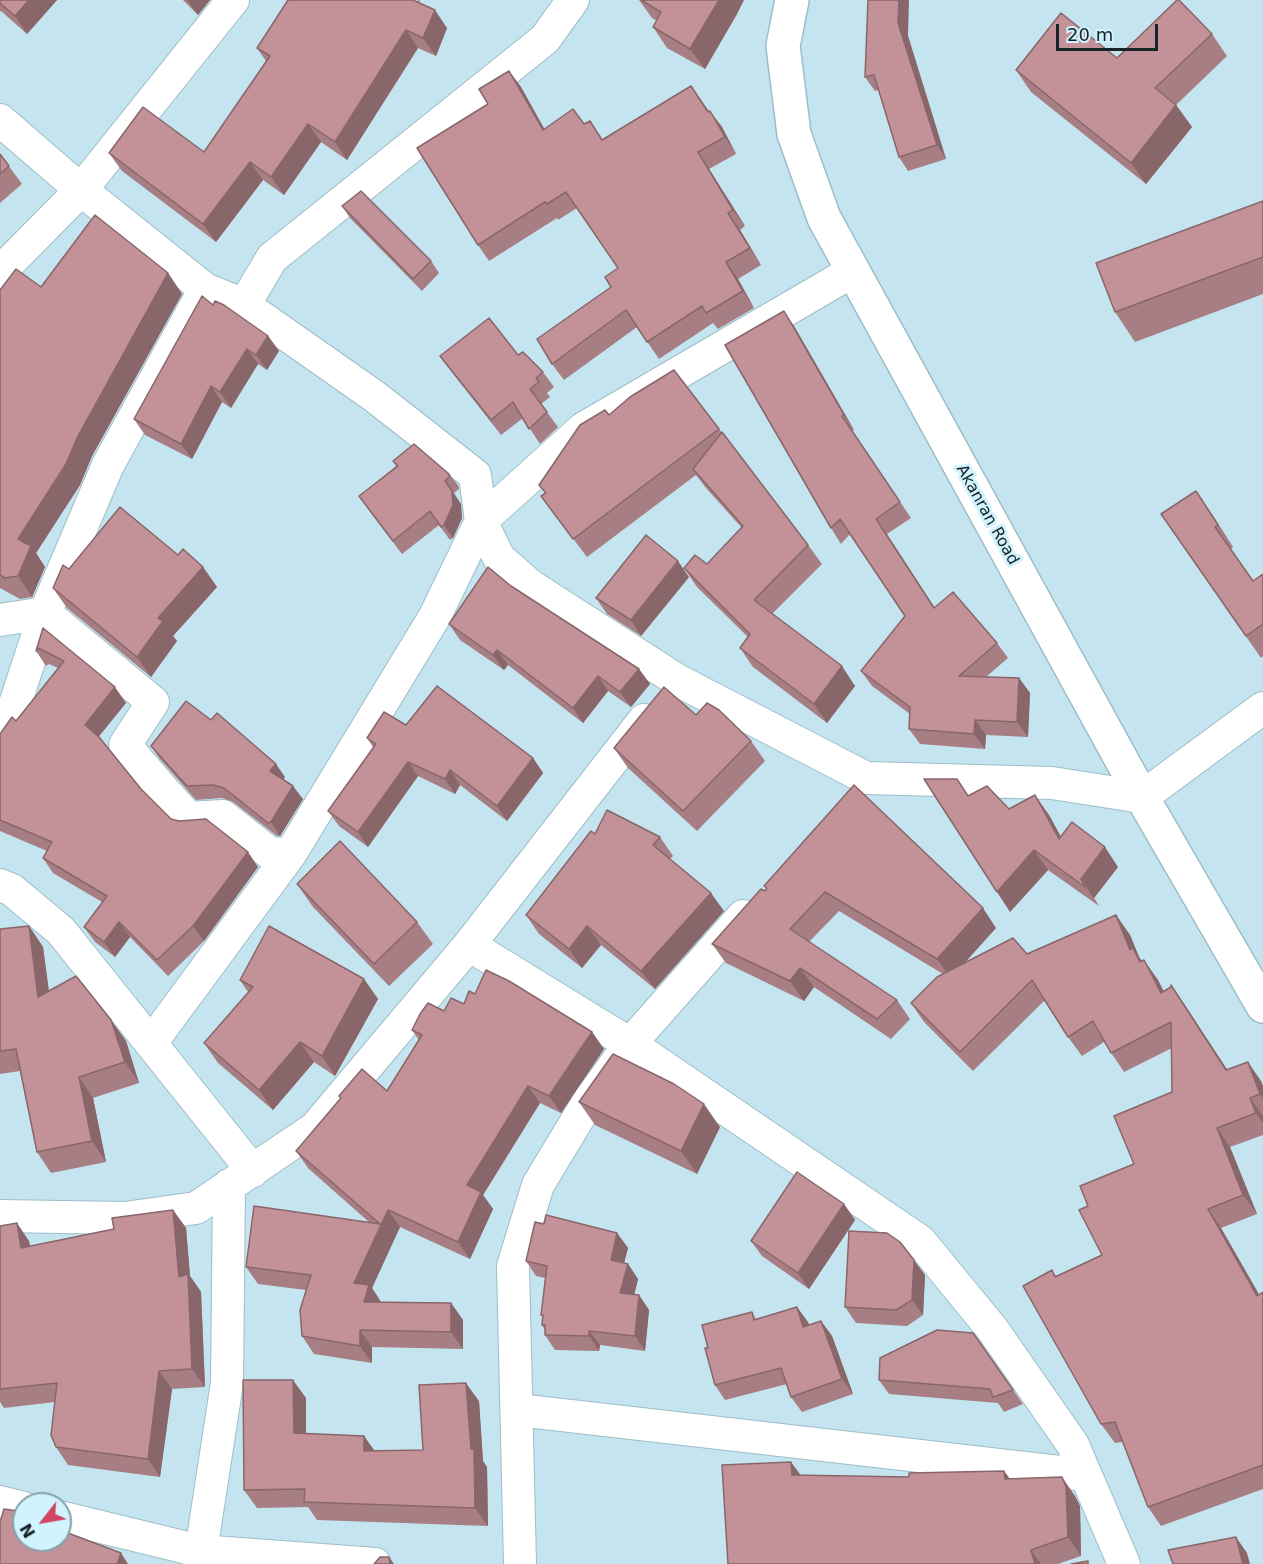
<!DOCTYPE html>
<style>
body{margin:0}
#map{position:relative;width:1263px;height:1564px;overflow:hidden;background:#c4e5ef;font-family:"DejaVu Sans",sans-serif}
canvas{display:block}
.north{position:absolute;left:12px;top:1492px;width:60px;height:60px;box-sizing:border-box;background:#d1f3fd;border:2px solid #86a0a7;border-radius:50%;rotate:239deg;font-size:16px;font-weight:700;line-height:24px;text-align:center;color:#162327}
.north::after{content:'';display:block;margin:auto;width:21px;height:27px;background:#d24366;clip-path:polygon(50% 0,100% 100%,50% 72%,0 100%)}
.scale{position:absolute;left:1056px;top:24px;width:102px;height:27px;box-sizing:border-box;border:3px solid #162327;border-top:0;padding-left:8px;font-size:18px;line-height:21px;white-space:nowrap;color:#162327;-webkit-text-stroke:4px #d1f3fd;paint-order:stroke}
</style>
<div id="map">
<canvas width="1263" height="1564"></canvas>
<div class="north">N</div>
<div class="scale">20 m</div>
</div>
<script>
const context = document.querySelector('canvas').getContext('2d');
context.lineJoin = 'round';
function stroke(path, color, width, dash) {
  context.strokeStyle = color;
  context.lineWidth = width;
  context.lineCap = dash ? 'butt' : 'round';
  context.setLineDash(dash || []);
  context.stroke(path);
}
function fill(path, color) {
  context.fillStyle = color;
  context.fill(path, 'evenodd');
}
function drawText(font, color, halo, rows, align = 'center') {
  context.font = font + ' "DejaVu Sans",sans-serif';
  context.lineWidth = 6;
  context.setLineDash([]);
  context.textBaseline = 'middle';
  context.strokeStyle = halo;
  context.fillStyle = color;
  for (const [text, x, y, turn = 0] of rows) {
    context.save();
    context.translate(x, y);
    context.rotate((+turn || 0) * Math.PI / 180);
    context.textAlign = isNaN(turn) ? turn : align;
    if (halo) context.strokeText(text, 0, 0);
    context.fillText(text, 0, 0);
    context.restore();
  }
}
const minor = new Path2D(`
 M0,120L81,190L205,289L244,305L374,396L475,475L481,521L499,558L531,586L677,680L866,778L1052,783L1142,797L1263,708
 M0,272L81,190L233,0
 M244,305L272,258L545,39L573,0
 M0,620L45,613L153,702L125,745L165,792L189,818L223,816L271,854L291,853
 M0,736L10,719L45,613L108,465L205,289
 M0,885L12,890L61,931L253,1171
 M469,945L630,1044L920,1241L993,1330L1073,1445L1124,1564
 M151,1043L291,853L435,616L481,521L584,428L853,271
 M0,1216L125,1218L196,1208L315,1128L469,945L644,720
 M518,1410L1086,1475
 M0,1502L24,1508
 M60,1517L200,1551L375,1564
 M199,1564L227,1383L229,1185
 M520,1564L513,1266L538,1185L588,1102L630,1044L743,916`);
const secondary = new Path2D(`
 M792,0L783,46L794,134L824,218L1142,797L1263,1006`);
stroke(minor, '#9dbec8', 34);
stroke(secondary, '#9dbec8', 36);
stroke(minor, '#fff', 32);
stroke(secondary, '#fff', 33);
fill(new Path2D(`
 M0,0H57L27,34L1,11L0,12Z
 M183,0H210L198,15Z
 M420,0L419,3L447,28L436,56L418,48L347,160L321,142L284,195L263,180L216,242L122,171L109,153L204,152L266,61L257,48Z
 M639,0H641L737,14L705,69L667,48L653,27L657,21L652,18Z
 M1212,34L1227,56L1176,105L1192,127L1146,184L1031,92L1016,70L1117,58Z
 M908,36L946,159L908,171L899,157L879,90L875,91L865,77Z
 M509,71L521,87L544,129L584,124L603,140L691,86L709,111L722,127L736,154L709,169L745,226L740,230L761,265L738,279L754,308L718,329L713,323L659,359L637,327L564,380L552,364L611,287L618,268L577,208L558,220L557,218L489,261L478,245L488,104Z
 M0,154L22,184L0,203Z
 M1263,201V294L1135,342L1115,312Z
 M342,206L431,261L439,273L422,291L350,218Z
 M168,273L182,294L92,456L80,485L36,553L45,567L32,597L20,599L0,588V290L41,287Z
 M213,305L268,336L279,351L267,370L258,364L231,408L222,402L192,459L145,435L134,419Z
 M794,326L854,430L852,431L911,518L887,534L935,608L997,643L1008,658L986,677L1019,678L1030,693L1028,737L986,735L985,749L920,744L909,729L910,714L872,686L861,671L905,616L850,534L841,544L831,528Z
 M518,355L543,372L554,387L547,393L550,397L541,404L558,427L540,444L523,418L501,435L451,371L440,356Z
 M674,370L808,545L822,564L772,614L855,686L827,723L753,667L740,648L748,637L697,587L684,568L707,564L742,528L706,488L696,475L587,557L541,496L545,493L539,485L609,415Z
 M393,461L449,474L458,486L459,489L454,493L461,504L462,518L453,538L450,540L439,525L402,554L368,509L359,496L396,466Z
 M1211,513L1233,547L1231,549L1253,581L1263,574V656L1261,658L1161,514Z
 M178,555L203,567L217,587L173,636L177,641L151,677L67,608L53,588L69,569Z
 M689,577L641,636L607,614L596,598Z
 M511,586L639,669L650,684L631,707L608,691L583,723L508,665L504,670L460,640L449,624Z
 M43,628L126,703L98,737L141,789L171,819L258,867L204,941L168,976L130,937L115,957L95,942L84,927L102,902L53,873L43,858L47,851L0,831V734L16,721L58,668L49,664L46,666L36,651Z
 M696,715L751,741L765,761L697,831L628,768L614,748Z
 M406,725L533,758L543,773L507,821L460,785L455,794L418,776L368,847L339,826L328,811L373,747L367,738Z
 M151,746L285,777L283,780L303,799L280,836H277L233,802L222,798L196,800L160,759Z
 M854,785L996,928L965,962L1027,954L1116,915L1130,935L1139,957L1142,962L1158,980L1164,992L1184,1004L1227,1070L1261,1081L1263,1086V1135L1230,1147L1257,1214L1221,1228L1259,1294L1263,1292V1489L1161,1526L1148,1507L1123,1442L1115,1443L1101,1424L1052,1270L1056,1276L1102,1255L1088,1206L1134,1164L1172,1092V1048L1124,1072L1104,1042L1082,1056L1068,1037L1045,1000L973,1071L924,1022L911,1003L943,974L839,911L809,942L897,1000L910,1019L891,1039L814,987L804,1001L726,963L712,944L765,891L766,889L764,886Z
 M968,796L1009,809L1049,815L1061,837L1118,867L1094,898L1099,906L1048,870L1010,912Z
 M595,834L660,837L673,856L670,859L724,911L655,989L601,945L582,968L539,934L526,915Z
 M297,884L417,922L433,944L389,986L313,907Z
 M29,926L43,947L49,991L111,1020L126,1041L139,1083L93,1098L106,1162L51,1173L37,1152L20,1071L0,1074V929Z
 M364,979L378,999L335,1076L314,1062L273,1110L218,1063L204,1043L248,992L240,980Z
 M475,994L592,1032L604,1049L561,1113L540,1103L483,1195L493,1209L470,1259L400,1227L372,1288L381,1302L451,1303L463,1320V1349L372,1347V1363L314,1354L302,1336L306,1290L258,1284L246,1267L370,1223L308,1168L296,1151L341,1099L339,1096L387,1091L419,1040L412,1030L444,1011L464,1004Z
 M579,1102L720,1127L697,1174L595,1125Z
 M844,1204L855,1220L809,1289L762,1256L751,1241Z
 M173,1210L186,1228L190,1276L201,1292L205,1387L172,1389L160,1477L68,1465L56,1447L55,1402L4,1408L0,1402V1226L29,1241L30,1246L114,1229Z
 M544,1224L617,1233L628,1248L624,1263L628,1264L638,1279L634,1295H639L649,1310L645,1351L600,1345L599,1351L555,1350L545,1335V1330L542,1325L543,1317L541,1315L545,1278L536,1276L526,1261Z
 M925,1275L923,1315L907,1326L856,1323L845,1307Z
 M752,1312L756,1319L808,1322L809,1325L821,1321L832,1336L853,1394L802,1412L791,1397L787,1384L725,1400L715,1385L708,1348Z
 M973,1333L1023,1404L1004,1412L998,1403L889,1394L879,1380Z
 M306,1398V1434L364,1436L374,1451L423,1450L479,1401L483,1461L487,1467L488,1526L317,1520L308,1507L257,1508L244,1490Z
 M1004,1471L1010,1479L1075,1496L1080,1506L1081,1556L1058,1564H728L801,1476L909,1477Z`), '#a77e83');
fill(new Path2D(`
 M29,0H57L27,34L15,16Z
 M187,0H210L198,15Z
 M719,0H744L737,14L705,69L690,49Z
 M899,0H909L908,36L946,159L937,145L898,23Z
 M435,10L447,28L436,56L423,38Z
 M406,30L418,48L347,160L335,142Z
 M509,71L521,87L554,146L543,130Z
 M1176,105L1192,127L1146,184L1131,163Z
 M710,111L722,127L736,154L725,137Z
 M308,124L321,142L284,195L271,177Z
 M698,152L709,169L745,226L733,210Z
 M250,162L263,180L216,242L203,224Z
 M728,213L740,230L761,265L750,248Z
 M726,262L738,279L754,308L743,291Z
 M168,273L182,294L92,456L80,485L36,553L45,567L32,597L18,576V539L78,436Z
 M784,311L794,326L854,430L844,415Z
 M268,336L279,351L267,370L256,355Z
 M247,349L258,364L231,408L220,392Z
 M211,386L222,402L192,459L181,444Z
 M449,474L458,486L459,489L450,476Z
 M445,481L461,504L462,518L453,538L444,525Z
 M1196,491L1211,513L1233,547L1218,525Z
 M678,561L689,577L641,636L631,620Z
 M203,567L217,587L173,636L177,641L151,677L137,657L158,618Z
 M497,650L508,665L504,670L493,655Z
 M842,666L855,686L827,723L814,704Z
 M639,669L650,684L631,707L620,692Z
 M598,676L608,691L583,723L573,708Z
 M1019,678L1030,693L1028,737L1017,722Z
 M115,687L126,703L96,740L85,725Z
 M975,720L986,735L985,749L974,734Z
 M533,758L543,773L507,821L497,806Z
 M408,762L418,776L368,847L358,832Z
 M276,764L285,777L280,784L270,771Z
 M450,770L460,785L455,794L445,779Z
 M293,786L303,799L280,836L271,822Z
 M1035,795L1049,815L1073,859L1059,839Z
 M1105,847L1118,867L1094,898L1099,906L1081,879Z
 M1034,850L1048,870L1010,912L997,892Z
 M248,852L258,867L204,941L193,926Z
 M711,893L724,911L655,989L641,971Z
 M983,908L996,928L951,978L937,959Z
 M1116,915L1130,935L1139,957L1146,968L1153,982L1130,950Z
 M119,922L130,937L115,957L104,942Z
 M29,926L43,947L52,1017L38,997Z
 M587,926L601,945L582,968L569,949Z
 M1144,960L1158,980L1174,1012L1161,993Z
 M800,968L814,987L804,1001L790,981Z
 M364,979L378,999L335,1076L322,1056Z
 M1171,985L1184,1004L1240,1089L1226,1070Z
 M111,1020L126,1041L139,1083L125,1062Z
 M592,1032L604,1049L561,1113L549,1096Z
 M300,1042L314,1062L273,1110L259,1090Z
 M1248,1062L1261,1081L1263,1086V1099L1260,1094Z
 M79,1077L93,1098L106,1162L92,1141Z
 M528,1086L540,1103L483,1195L493,1209L470,1259L458,1242L467,1185Z
 M1250,1098L1263,1116V1123L1256,1113Z
 M704,1104L720,1127L697,1174L681,1151Z
 M1217,1128L1230,1147L1257,1214L1243,1195Z
 M844,1204L855,1220L809,1289L798,1273Z
 M1208,1209L1221,1228L1263,1302L1257,1296Z
 M173,1210L186,1228L190,1276L201,1292L205,1387L192,1369L179,1277Z
 M388,1210L400,1227L372,1288L381,1302H364L354,1283Z
 M17,1223L29,1241L34,1266L21,1248Z
 M617,1233L628,1248L621,1275L611,1260Z
 M914,1260L925,1275L923,1315L912,1300Z
 M628,1264L638,1279L631,1308L620,1293Z
 M639,1295L649,1310L645,1351L635,1336Z
 M451,1303L463,1320V1349L451,1332Z
 M797,1307L808,1322L813,1342L803,1327Z
 M821,1321L832,1336L853,1394L842,1379Z
 M360,1330L372,1347V1363L360,1346Z
 M589,1331L600,1345L599,1351L589,1336Z
 M159,1371L172,1389L160,1477L148,1459Z
 M293,1380L306,1398V1451L294,1433Z
 M466,1383L479,1401L483,1461L487,1467L488,1526L475,1508Z
 M364,1436L377,1454L364,1451Z
 M791,1462L805,1481L792,1475Z
 M1004,1471L1018,1490L1005,1479Z
 M1062,1477L1075,1496L1080,1506L1081,1556L1068,1537Z
 M60,1523L71,1538L60,1532Z
 M1236,1537L1247,1553L1250,1564H1243Z
 M1031,1550L1041,1564H1035Z
 M121,1553L128,1564H117Z
 M389,1557L394,1564H390Z`), '#88666a');
const building = new Path2D(`
 M0,0H29L15,16L0,3Z
 M288,0H413L435,10L423,38L406,30L335,142L308,124L271,177L250,162L203,224L109,153L143,107L204,152L270,56L257,48Z
 M641,0H719L690,49L653,27L661,12Z
 M868,0H899L898,23L937,145L899,157L874,75L865,77Z
 M1177,0H1179L1212,34L1155,88L1176,105L1131,163L1016,70L1061,13L1117,58Z
 M509,71L543,130L573,109L584,124L590,121L602,140L691,86L708,112L710,111L725,137L698,152L733,210L728,213L750,248L726,262L743,291L706,313L702,306L647,342L626,310L552,364L537,339L611,287L605,277L618,268L566,192L547,204L545,202L478,245L417,148L488,104L479,89Z
 M0,154L9,166L0,174Z
 M361,191L431,261L413,279L342,206Z
 M1263,201V257L1115,312L1096,263Z
 M95,215L168,273L78,436L66,464L18,539L31,546L18,576L5,578L0,575V290L16,269L41,287Z
 M202,296L213,305L215,301L224,305L268,336L256,355L247,349L220,392L211,386L181,444L134,419Z
 M784,311L844,415L842,416L900,502L876,519L934,608L953,592L997,643L959,676L1019,678L1017,722L975,720L974,734L909,729L910,707L861,671L905,616L840,519L831,528L725,345Z
 M489,318L518,355L523,352L543,372L536,378L539,382L530,389L547,412L529,429L513,402L491,420L440,356Z
 M674,370L719,429L573,539L541,496L546,493L539,485L580,425L605,410L609,415L630,397Z
 M722,432L808,545L754,600L842,666L814,704L740,648L750,634L684,568L695,555L707,564L743,526L693,469Z
 M414,444L449,474L450,476L445,481L452,491L453,505L444,525L441,527L430,511L393,541L359,496L398,466L393,461Z
 M1196,491L1218,525L1215,527L1253,581L1263,574V624L1246,636L1161,514Z
 M120,507L178,555L183,549L203,567L158,618L163,621L137,657L53,588L63,565L69,569Z
 M646,535L678,561L631,620L596,598Z
 M488,567L511,586L639,669L620,692L598,676L573,708L497,650L493,655L449,624Z
 M43,628L115,687L85,725L99,737L141,789L171,819L179,821L206,819L248,852L193,926L157,960L119,922L104,942L84,927L107,896L43,858L52,842L0,820V734L12,717L16,721L64,661L38,648L36,651Z
 M437,686L533,758L497,806L450,770L445,779L408,762L358,832L328,811L376,744L367,738L384,712L406,725Z
 M664,687L696,715L707,703L719,710L751,741L683,811L614,748Z
 M186,701L211,720L217,713L276,764L270,771L293,786L271,822L268,823L224,788L213,785L187,786L151,746Z
 M924,779H957L968,796L987,786L1009,809L1035,795L1059,839L1072,822L1105,847L1081,879L1085,887L1034,850L997,892Z
 M854,785L983,908L937,959L825,892L790,929L897,1000L877,1019L800,968L790,981L712,944L761,889L765,891L767,888L764,886Z
 M607,810L660,837L653,845L711,893L641,971L587,926L569,949L526,915L591,831L595,834Z
 M340,841L417,922L374,964L297,884Z
 M1116,915L1130,950L1133,948L1140,962L1144,960L1161,993L1171,987V985L1226,1070L1248,1062L1260,1094L1250,1098L1256,1113L1217,1128L1243,1195L1208,1209L1257,1296L1263,1292V1465L1148,1507L1115,1422L1101,1424L1023,1286L1052,1270L1055,1277L1102,1255L1079,1210L1088,1206L1080,1186L1134,1164L1114,1116L1172,1092L1171,1022L1111,1053L1093,1021L1068,1037L1032,980L960,1052L911,1003L937,977L1013,938L1027,954Z
 M29,926L38,997L76,976L111,1020L125,1062L79,1077L92,1141L37,1152L16,1049L0,1051V929Z
 M269,926L364,979L322,1056L300,1042L259,1090L204,1043L253,987L240,980Z
 M486,970L509,981L592,1032L549,1096L528,1086L467,1185L481,1192L458,1242L388,1210L354,1283L369,1285L364,1302L451,1303V1332L360,1330V1346L302,1336L300,1310L311,1275L246,1267L254,1206L380,1224L296,1151L341,1098L339,1096L362,1069L387,1091L422,1035L412,1030L420,1014L428,1003L444,1011L451,998L464,1004L469,991L475,994Z
 M613,1054L674,1084L704,1104L681,1151L579,1102Z
 M797,1172L844,1204L798,1273L751,1241Z
 M173,1210L179,1277L188,1274L192,1369L159,1371L148,1459L56,1447L51,1435L57,1383L0,1389V1226L17,1223L21,1248L114,1229L112,1218Z
 M546,1215L617,1233L611,1260L628,1264L620,1293L639,1295L635,1336L589,1331V1336L545,1335V1325H542L543,1315H541L547,1266L526,1261L535,1222L544,1224Z
 M849,1231L887,1233L900,1242L914,1260L912,1300L896,1310L845,1307Z
 M797,1307L803,1327L821,1321L842,1379L791,1397L781,1368L715,1385L705,1348H708L702,1325L752,1312L754,1320Z
 M937,1330L973,1333L1013,1390L993,1397L990,1389L879,1380L880,1358Z
 M243,1380H293L294,1433L364,1436V1451L423,1450L419,1385L466,1383L471,1449H474L475,1508L304,1502L305,1489L244,1490Z
 M791,1462L792,1475L909,1477V1473L1004,1471L1005,1479L1062,1477L1066,1487L1068,1537L1031,1550L1035,1564H728L722,1465Z
 M24,1507V1540H60V1530L121,1553L117,1564H0V1522L4,1509L18,1511Z
 M1236,1537L1243,1564H1173L1168,1550Z
 M380,1557H389L390,1564H374Z
 M1088,1561V1564H1071Z`);
fill(building, '#c29298');
stroke(building, '#88666a', 1.5);
drawText('16px', '#162327', '#d1f3fd', [
 ["Akanran Road",987,515,61]
]);
</script>
